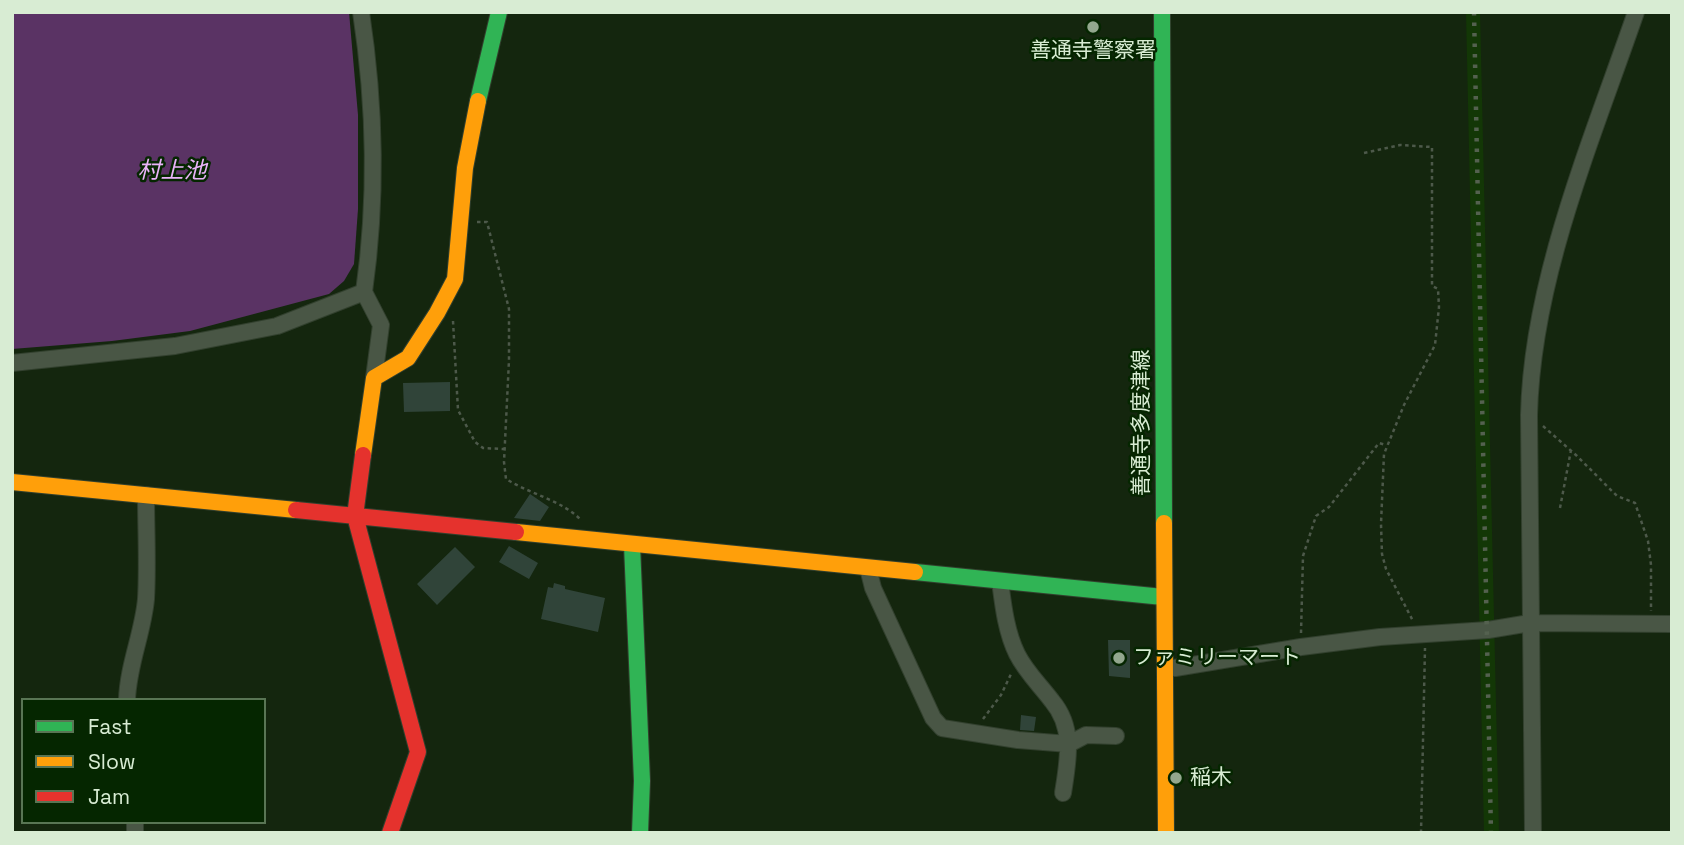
<!DOCTYPE html>
<meta charset="utf-8">
<style>
body{margin:0}
#map{position:relative;width:1684px;height:845px;overflow:hidden;background:#14260e;font-family:"Space Grotesk",sans-serif}
canvas{display:block}
.frame{position:absolute;inset:0;border:14px solid #d8ecd3;pointer-events:none}
.legend{position:absolute;left:21px;top:698px;width:245px;height:126px;box-sizing:border-box;background:#052600;border:2px solid #597554;margin:0;padding:9px 12px;list-style:none;font-size:21px;color:#d8ecd3}
.legend li{display:flex;align-items:center;gap:14px;height:35px}
.legend b{width:35px;border:2px solid #597554}
</style>
<div id="map">
<canvas width="1684" height="845"></canvas>
<div class="frame"></div>
<ul class="legend">
<li><b style="height:9px;background:#30b455"></b>Fast</li>
<li><b style="height:9px;background:#ff9f0a"></b>Slow</li>
<li><b style="height:9px;background:#e5322d"></b>Jam</li>
</ul>
</div>
<script>
const context = document.querySelector('canvas').getContext('2d');
context.lineJoin = 'round';
function fill(path, color) {
  context.fillStyle = color;
  context.fill(path, 'evenodd');
}
function stroke(path, color, width, dash) {
  context.strokeStyle = color;
  context.lineWidth = width;
  context.lineCap = dash ? 'butt' : 'round';
  context.setLineDash(dash || []);
  context.stroke(path);
}
function drawText(font, color, halo, rows, align = 'center') {
  context.font = font + ' "Space Grotesk","Noto Sans JP",sans-serif';
  context.lineWidth = 5;
  context.setLineDash([]);
  context.textBaseline = 'middle';
  context.strokeStyle = halo;
  context.fillStyle = color;
  for (const [text, x, y, turn = 0] of rows) {
    context.save();
    context.translate(x, y);
    context.rotate((+turn || 0) * Math.PI / 180);
    context.textAlign = isNaN(turn) ? turn : align;
    if (halo) context.strokeText(text, 0, 0);
    context.fillText(text, 0, 0);
    context.restore();
  }
}
fill(new Path2D(`
 M1466,12H1480L1499,833H1484Z`), '#133706');
fill(new Path2D(`
 M12,12H349L358,115V209L354,264L344,281L329,294L190,331L112,341L12,349Z`), '#5a3364');
fill(new Path2D(`
 M450,382V411L404,412L403,383Z
 M530,494L549,507L540,521L514,518Z
 M509,546L538,563L529,579L499,562Z
 M455,547L475,567L437,605L417,584Z
 M554,583L565,586V589L605,598L598,632L541,619L548,587L553,588Z
 M1108,640H1130V678L1109,676Z
 M1021,715L1036,717L1034,731L1020,730Z`), '#304439');
const street = new Path2D(`
 M361,12C375,104 377,200 364,292
 M12,363L175,346L277,326L364,292L381,325L374,378
 M868,568L873,588L933,718L942,728L1018,740L1069,744L1086,735L1116,736
 M1000,581C1003,604 1006,632 1017,654C1026,672 1040,685 1052,701C1075,728 1068,761 1063,793
 M1165,667L1175,668L1301,647L1380,637L1488,630L1530,623L1672,624
 M127,700C128,665 143,633 146,599C148,565 146,529 146,495
 M135,833V822
 M1533,833L1529,415C1532,279 1592,140 1636,12`);
const fast = new Path2D(`
 M1162,12L1164,523
 M478,101L499,12
 M632,545L642,781L640,833
 M915,572L1163,597`);
const slow = new Path2D(`
 M363,455L374,378L408,358L437,313L455,279L465,168L478,101
 M12,482L296,510
 M1164,523L1166,833
 M516,532L915,572`);
const jam = new Path2D(`
 M363,455L355,516L418,752L390,833
 M296,510L516,532`);
stroke(street, '#32402e', 18);
stroke(fast, '#32402e', 18);
stroke(slow, '#32402e', 18);
stroke(jam, '#32402e', 18);
stroke(new Path2D(`
 M1364,153L1400,145L1432,147V286L1438,289L1439,307L1435,345L1404,405L1384,454L1381,524L1382,554L1386,569L1413,621
 M477,222H487L509,309V360L504,462L506,479C530,494 563,501 581,520
 M453,321L458,410L475,442L483,448L504,449
 M1543,426L1577,456L1617,496L1635,503L1648,541L1651,565V611
 M1560,508L1571,450
 M1301,633L1303,556L1316,516L1329,507L1379,443L1386,445
 M983,719L1001,695L1011,674
 M1421,833L1425,648`), '#4d594a', 2.5, [3.5, 3.5]);
stroke(street, '#495645', 16);
stroke(fast, '#30b455', 16);
stroke(slow, '#ff9f0a', 16);
stroke(jam, '#e5322d', 16);
stroke(new Path2D(`
 M1474,12L1491,833`), '#54614f', 4.5, [3.5, 7]);
for (const [x, y, r, color] of [
 [1093,27,7,"#93a78e"],
 [1119,658,7,"#93a78e"],
 [1176,778,7,"#93a78e"]
]) {
  const dot = new Path2D();
  dot.arc(x, y, r, 0, 2 * Math.PI);
  context.fillStyle = color;
  context.fill(dot);
  stroke(dot, '#052600', 2.5);
}
drawText('21px', '#d8ecd3', '#052600', [
 ["善通寺警察署",1093,51,"center"],
 ["ファミリーマート",1133,658],
 ["稲木",1190,778]
], 'left');
drawText('21px', '#d8ecd3', '#052600', [
 ["善通寺多度津線",1142,423,-90]
]);
drawText('italic 23px', '#e9b3f8', '#052600', [
 ["村上池",172,172]
]);
</script>
